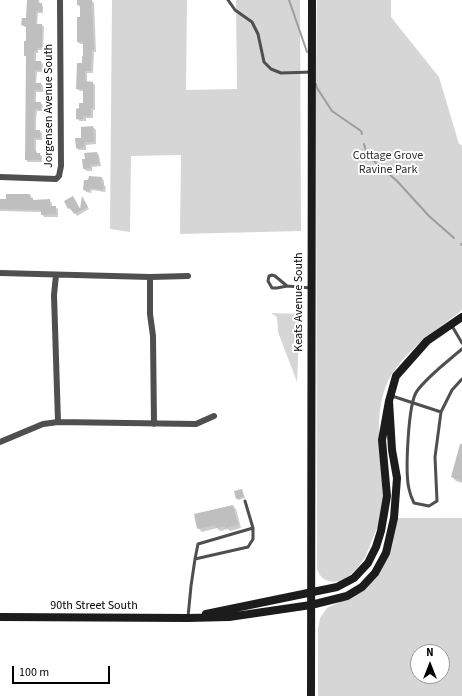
<!DOCTYPE html>
<style>
body{margin:0}
#map{position:relative;width:462px;height:696px;overflow:hidden;background:#fff;font-family:"Source Sans 3",sans-serif}
canvas{display:block}
.north{position:absolute;left:410px;top:644px;width:40px;height:40px;box-sizing:border-box;background:#fff;border:1px solid #999;border-radius:50%;rotate:0deg;font-size:11px;font-weight:700;line-height:16px;text-align:center;color:#000}
.north::after{content:'';display:block;margin:auto;width:14px;height:18px;background:#000;clip-path:polygon(50% 0,100% 100%,50% 72%,0 100%)}
.scale{position:absolute;left:12px;top:666px;width:98px;height:18px;box-sizing:border-box;border:2px solid #000;border-top:0;padding-left:5px;font-size:12px;line-height:14px;white-space:nowrap;color:#000;-webkit-text-stroke:3px #fff;paint-order:stroke}
</style>
<div id="map">
<canvas width="462" height="696"></canvas>
<div class="north">N</div>
<div class="scale">100 m</div>
</div>
<script>
const context = document.querySelector('canvas').getContext('2d');
context.lineJoin = 'round';
function fill(path, color) {
  context.fillStyle = color;
  context.fill(path, 'evenodd');
}
function stroke(path, color, width, dash) {
  context.strokeStyle = color;
  context.lineWidth = width;
  context.lineCap = dash ? 'butt' : 'round';
  context.setLineDash(dash || []);
  context.stroke(path);
}
function drawText(font, color, halo, rows, align = 'center') {
  context.font = font + ' "Source Sans 3",sans-serif';
  context.lineWidth = 4;
  context.setLineDash([]);
  context.textBaseline = 'middle';
  context.strokeStyle = halo;
  context.fillStyle = color;
  for (const [text, x, y, turn = 0] of rows) {
    context.save();
    context.translate(x, y);
    context.rotate((+turn || 0) * Math.PI / 180);
    context.textAlign = isNaN(turn) ? turn : align;
    if (halo) context.strokeText(text, 0, 0);
    context.fillText(text, 0, 0);
    context.restore();
  }
}
fill(new Path2D(`
 M112,0H187L186,90L237,89L236,0H300L301,231L180,234L181,155L131,156L130,232L110,229Z
 M317,0H391V17L439,77L459,144L462,145V310C436,331 404,350 388,381C374,411 380,447 382,479C383,492 384,506 381,518C380,524 376,530 374,535C371,542 369,549 366,555C360,567 342,588 326,580C320,577 317,572 317,566L316,80Z
 M271,313L300,314L297,382L278,332L277,317Z
 M396,518H462V696H318V629L320,618L327,608L344,600L369,583ZM418,652H442V676H418Z`), '#d6d6d6');
fill(new Path2D(`
 M28,0H39L40,4L43,6V13H38L37,25H42L44,27L43,50H38V53H36V62H41L43,64V72H37L36,84H41L43,86V92H36V103H40L43,105L42,111H37L36,120V131H40L42,133V140H36V151L38,154L42,156V162H28L26,160L27,27H25L22,25L27,19Z
 M78,0H91L94,3L96,52H94L93,73H87V82L93,83L95,85V110H93V118H86V121H80L77,119L84,104V91H80L77,89L84,57V44H80L78,42L81,18V8L78,5Z
 M93,127L96,130V144L86,145V150H79L76,148L82,139Z
 M97,153L99,155L101,166L92,167V171H87L84,169L86,160Z
 M90,177L102,178L104,181V185L106,187L105,192L92,190L91,193L86,192L84,189Z
 M30,195L34,201L49,200L52,203V207H55L58,209V217H44L42,214V212L0,211V200Z
 M73,198L81,210L82,198L89,209L77,216L73,210L72,211L69,208Z
 M462,442V483L456,481L452,477Z
 M242,490L245,498L238,500L237,498Z
 M233,506L236,509L241,528L230,531L228,529L220,531L217,528L202,532L198,528Z`), '#0003');
stroke(new Path2D(`
 M289,0L307,52
 M316,84L317,88L332,111L361,131L362,134
 M364,144L367,155L397,181L429,216L454,238
 M461,244L462,245`), '#9d9d9d', 2);
fill(new Path2D(`
 M27,0H38V3H42V11H36V24H42V48H37V51H34V61H41V70H35V83H41V90H35L34,102H41V110L35,109L34,117V130H40V138H34V150H36V153H40L41,160H25L26,56H24V41H26V26L21,25L22,18H26Z
 M77,0H92L94,50H92L91,71H85V81L93,82V108H91V116H83V119H76V109L79,108V103H83V89H76L77,63H82V56H83V42H77V17H80V5H77Z
 M93,126L94,142H84V148H76L75,138H81V127Z
 M97,152L99,164L90,165V168L83,169L82,159H85L84,153Z
 M89,176L102,177L101,183H104L103,190L90,188L89,191L83,190L84,180H88Z
 M6,194H30V198H33V200L50,199V206H56V214L41,215V210L0,209V199H6Z
 M73,196L80,209L82,196L88,207L74,214L70,208L68,209L64,201Z
 M460,444H462V481L451,477Z
 M242,489L244,497L236,499L234,491Z
 M233,505L238,525L225,528V526L216,528L215,525L197,529L194,514Z`), '#bfbfbf');
stroke(new Path2D(`
 M228,0L235,10L252,22L258,34L264,62L271,69L281,73L312,72
 M272,275L275,276L287,286L277,288H272L268,281L269,276Z
 M287,286L311,288
 M452,326L462,343
 M462,349C447,362 428,376 417,391C408,403 405,473 409,489C410,494 412,499 414,503L429,506L437,501L435,457L441,412L452,390L462,379
 M392,396L441,412
 M195,559L198,544L253,528
 M188,617L191,586L195,559L248,547L253,539V528L245,501`), '#4f4f4f', 3);
stroke(new Path2D(`
 M0,177L56,179L59,176L61,166L60,0
 M0,273L150,277L188,276
 M56,275L54,295L58,422
 M150,277V314L153,336L154,424
 M0,442L43,424L58,422L196,424L214,416`), '#4f4f4f', 6);
stroke(new Path2D(`
 M206,614L337,587L354,578L368,563L376,547L381,531L387,496L382,440L389,401L396,376L427,341L462,317
 M0,617L188,618L229,617L311,605L347,596L362,587L375,573L386,553L394,518L397,478L392,450L389,401
 M311,696L312,0`), '#1c1c1c', 8);
drawText('12px', '#000', '#fff', [
 ["Jorgensen Avenue South",49,106,-90],
 ["Keats Avenue South",299,302,-90],
 ["90th Street South",94,606]
]);
drawText('12px', '#2d2d2d', '#fff', [
 ["Cottage Grove",388,156],
 ["Ravine Park",388,170]
]);
</script>
